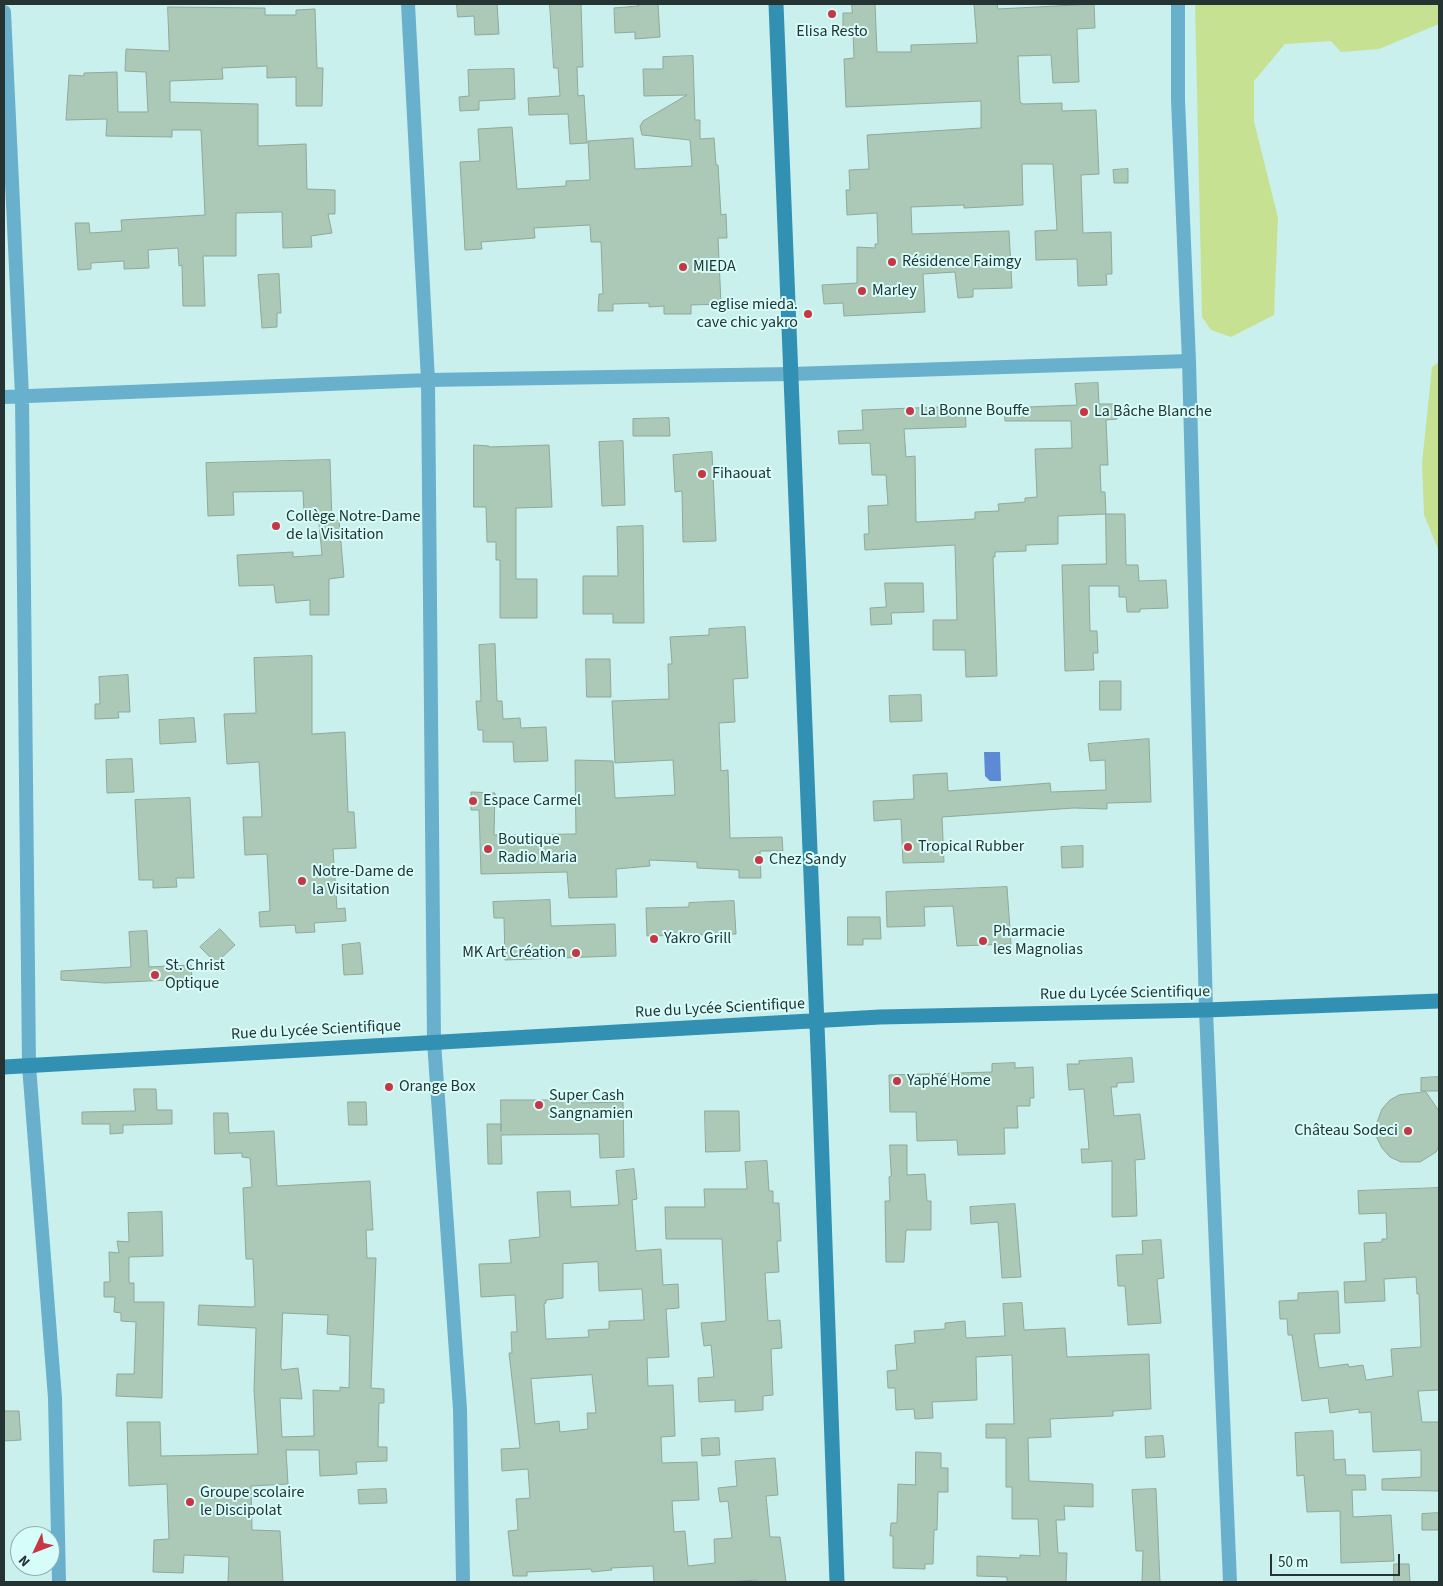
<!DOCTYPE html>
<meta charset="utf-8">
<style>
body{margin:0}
#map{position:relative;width:1443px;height:1586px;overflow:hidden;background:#caf0ee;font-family:"Source Sans 3",sans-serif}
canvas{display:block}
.frame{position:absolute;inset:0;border:5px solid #253433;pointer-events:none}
.north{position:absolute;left:10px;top:1526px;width:50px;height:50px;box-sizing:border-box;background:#d7fdfb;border:1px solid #90adab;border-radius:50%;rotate:227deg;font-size:14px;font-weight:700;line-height:20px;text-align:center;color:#253433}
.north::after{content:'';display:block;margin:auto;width:18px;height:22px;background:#c63643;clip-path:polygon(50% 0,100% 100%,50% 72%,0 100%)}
.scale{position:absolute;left:1270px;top:1554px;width:130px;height:22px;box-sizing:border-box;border:2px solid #253433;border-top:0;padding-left:6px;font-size:15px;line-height:18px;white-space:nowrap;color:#253433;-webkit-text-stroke:4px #d7fdfb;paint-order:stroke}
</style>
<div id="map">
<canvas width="1443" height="1586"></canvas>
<div class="frame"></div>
<div class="north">N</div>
<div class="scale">50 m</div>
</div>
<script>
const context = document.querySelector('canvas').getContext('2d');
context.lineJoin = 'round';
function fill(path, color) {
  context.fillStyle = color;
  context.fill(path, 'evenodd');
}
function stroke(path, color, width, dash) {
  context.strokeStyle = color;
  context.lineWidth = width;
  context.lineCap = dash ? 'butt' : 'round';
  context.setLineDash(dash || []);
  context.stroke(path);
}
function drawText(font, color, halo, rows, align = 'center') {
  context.font = font + ' "Source Sans 3",sans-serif';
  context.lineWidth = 4;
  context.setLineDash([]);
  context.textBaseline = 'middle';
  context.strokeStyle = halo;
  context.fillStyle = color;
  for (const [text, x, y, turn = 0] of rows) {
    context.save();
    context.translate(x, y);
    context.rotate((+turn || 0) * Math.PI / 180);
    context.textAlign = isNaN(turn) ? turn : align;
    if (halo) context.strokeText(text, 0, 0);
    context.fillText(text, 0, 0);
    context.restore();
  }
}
fill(new Path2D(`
 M1195,4H1439V24L1379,49L1341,52L1331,41L1285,44L1254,81V121L1278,218L1274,315L1231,337L1211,330L1202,317Z
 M1439,362V551L1424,515L1422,463L1432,367Z`), '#c7e192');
fill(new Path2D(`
 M984,752H1000L1001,781H990L985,776Z`), '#5d8ad5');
const building = new Path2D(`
 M457,4H497L499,34L475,35L474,16L458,17Z
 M550,4H581L583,67H577L578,96L584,95L587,143L570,144L568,114L529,115L528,98L560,96L558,68H554Z
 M638,4H658L660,37L635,39V32L615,33L614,8L638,6Z
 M852,4H875L877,52H911V45L977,43L974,4H997L998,9L1094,4L1095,28L1077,29L1079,82L1053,83L1051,55L1018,56L1020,102L1023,104L1062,103V111L1096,110L1099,174L1081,175L1083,233L1111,232L1112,274H1106L1107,285L1078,286L1077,259L1036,260L1035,231L1057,230L1053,164H1022L1023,205L964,208V205L911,207L912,234L1009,231L1012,288L973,289V297L958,298L955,272L923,274L925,312L844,316L843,303L824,304L822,285L857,283V247L875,248V244H878L877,213L847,215L846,190H850L849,170L869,169L867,135L981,128V101L846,107L844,59L854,58L853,32L843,31V13H852Z
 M168,7L265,8V15H296V10L315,9L317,68H323L322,106H296V77L267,78V66L222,68L223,79L170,81V102L258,104V146L306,144L307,189L335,190V214H328L332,233L311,236L312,247L283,248L282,212L236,213V256H203L205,306H183L182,265L179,266L178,248L148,250L149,268L124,269V261L91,263V269L78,270L75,223H89L90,233L122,231L121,220L205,215L201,130H172V137L106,136L107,119L66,120L69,75L84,76V73L117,72L118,112H148L146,72L125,71L126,49L169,51Z
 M693,56L695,120H700V139L714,138L716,165H718L721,215L726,214L727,238H718L721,304L691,305V314H664V306L649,307V303L613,304V311H598L599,294H603L601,242H591L590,225L534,228L535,238L481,242L482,249L465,250L460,162L480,161L478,129L512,127L517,189L566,186V181L590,180L588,141L633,138L635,169L692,166L690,140L642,135L640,126L643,121L687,95L644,96L643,69H663V57Z
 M514,69L515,99L479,101V110L460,111L459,97L469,96L468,70Z
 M1128,169V183H1114L1113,170Z
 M279,274L281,313H277V327L262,328L258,275Z
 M1098,383L1099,404H1116L1117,419L1106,420L1108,465H1100L1101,492H1105L1106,514L1058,516V544L1026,545V551L995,552V557H993L997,676L966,677L965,650H933V620H957L955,545L865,550L864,534H869L868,506L888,505L886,475H872L870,443L839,444L838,431L863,430L862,410L965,406L966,427L904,429L906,457L915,456L916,522L975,519V512L999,511L998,504L1025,502V498L1037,497L1035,449L1072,448L1071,421H1005L1004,408L1077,405L1075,384Z
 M669,418L670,436H633V419Z
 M623,441L625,505L602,506L599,442Z
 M474,445L489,446V447L549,445L552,507L516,508V579H537V618H500V560H496V542H487L486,507H474Z
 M712,452L716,541L683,542L682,491L675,492L673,455Z
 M330,460L332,521L339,520L344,577L329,579V615H310V600L276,603L274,585L239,586L237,555L293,552V557L322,555L318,513L304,514L303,491L233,492L234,515L208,516L206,463Z
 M1106,514H1125L1126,565H1138L1139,581L1166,580L1168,608L1140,609V612H1127L1126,597H1119V586H1089L1090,631H1097L1098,653H1093L1094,670L1065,671L1062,565L1106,564Z
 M643,526L644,623H613V614H583V576H618L617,527Z
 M885,583H923L924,612L891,613L892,624L871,625L870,608L886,607Z
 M745,627L748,678L733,679L735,722L719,723L721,771L728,770L730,838L782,837L783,851H760L761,878H739V870L697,868V862L649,860L650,866L616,869L617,897L569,898L567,872L481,874L479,810H471V792L495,793L494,835L576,834L575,760L613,761L615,798L675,795L673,760L615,763L612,701L669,699L668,664H672L670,637L709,635V629Z
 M495,644L497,701H502L503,719L520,718L521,728L546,727L548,761L514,762L513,742H483V730H478L476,701H481L479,645Z
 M312,656V734L345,732L348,812H354L356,848L333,849L337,909L345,908L346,921L314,923L315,932L296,933L295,925L260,927L259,912L270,911L267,854L245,855L243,817H262L259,762L227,764L224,714L256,713L254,658Z
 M586,659H610L611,697H587Z
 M128,675L130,712H118L119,718L95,719V704H100L99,677Z
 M1100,681H1121V710H1100Z
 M921,695L922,721L890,722L889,696Z
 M194,718L196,742L160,744L159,720Z
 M1149,739L1151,802L1107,803V809L1074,808L942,817L944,862L903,863L901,819L874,821L873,801L914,799L913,775L947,773L948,791L1050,783L1051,792L1106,790L1105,760L1090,761L1088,744Z
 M132,759L134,792L107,793L106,760Z
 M190,798L194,878H176L177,887L153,888V880H139L135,800Z
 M1083,846V867L1062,868L1061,847Z
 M1007,887L1011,944L957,946L953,906L924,907L925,926L887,927L886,892Z
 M550,900L551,926L615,924L616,956L505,960L504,918H494L493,902Z
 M734,901L736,934L647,936L646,908L689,907V903Z
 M848,917H880L881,939H863V945H848Z
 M220,929L235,945L216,963L200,947Z
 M147,931L149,967L191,965L192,979L105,983L61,980V971L131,967L129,932Z
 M360,943L363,974L344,975L342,945Z
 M1132,1058L1134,1082L1117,1083V1087H1111L1114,1116L1140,1114L1145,1159L1135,1160L1137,1216L1112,1217V1161L1082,1163L1081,1149H1089L1084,1089L1069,1090L1067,1064H1079V1061Z
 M1015,1063V1068L1033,1067L1034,1098H1030V1106H1017L1018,1128H1004L1005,1154L958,1155L957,1140L917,1141L916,1112H890L889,1075L992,1072V1064Z
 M1439,1077V1091H1421V1078Z
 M134,1089H156L157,1110H172V1124L123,1125V1133L110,1134V1124H82V1112L135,1111Z
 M1426,1092L1439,1111V1146L1436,1152L1420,1162H1401L1390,1157L1382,1148L1377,1138L1376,1125L1382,1109L1390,1100L1399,1095Z
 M501,1100H582V1103L623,1102L624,1157L600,1158L599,1134L501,1135L502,1164H488L487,1124H501V1131Z
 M348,1102H366L367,1125H349Z
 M705,1111H739L740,1151L706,1152Z
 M214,1113H228L229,1133L274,1131L277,1186L370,1181L373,1230H366L367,1258H376L371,1388L384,1389V1403H379L378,1447H387V1461L356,1462L357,1474L320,1476L319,1450H286L288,1484L251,1486L252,1530L280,1531L283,1582H228L229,1557L184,1555L183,1573L153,1572L154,1540L169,1539L167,1484L129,1486L127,1422H160L161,1456L258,1454L254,1390L256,1328L198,1325L199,1305L252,1307L255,1306L253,1259H246L243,1188L252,1187L250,1158L242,1157V1153L215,1154ZM283,1313L328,1315L327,1334L350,1336L349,1388L340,1387V1391L313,1390L314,1436L282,1437L280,1398L302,1399L298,1368L282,1370L281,1367Z
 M890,1145H907V1175L925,1174L927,1201H931V1230H906L904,1262H886L885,1201H890L889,1177L891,1176Z
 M767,1161L769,1191H773V1203H779L781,1241H777L779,1272L765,1273L768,1321L780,1320L782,1348L771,1349L773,1395L763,1396V1410L735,1412V1400L699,1402L698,1378L714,1377L711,1345L704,1346L701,1323L726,1321L722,1239H666L665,1207H705L704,1189H747L745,1162Z
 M634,1169L637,1199L632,1200L636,1251L661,1249L663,1285L678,1284L679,1308L666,1309L669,1357L647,1358L648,1386L673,1385L675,1436L661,1437L662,1463L697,1462L699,1500L672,1501L674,1532L685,1531L688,1566L715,1563L714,1539L732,1538L728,1501L720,1502L718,1488L737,1486L735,1461L775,1458L778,1495L766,1496L770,1537H780L786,1582H757V1580L728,1582H654L653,1566L611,1568L612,1570L592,1572L591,1569L527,1572V1576H513L508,1531L518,1530L516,1499L530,1498L528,1469L502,1471L501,1449L520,1448L509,1353H512L511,1332H517L515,1295L481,1297L479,1264L511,1263L509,1240L540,1237L537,1192L570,1191L571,1207L619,1205L616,1171ZM598,1262L599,1291L642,1289L644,1320L609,1321V1329L588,1330L589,1337L546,1339L544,1304L546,1303V1300L563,1298V1264ZM592,1375L596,1413H587L588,1429L560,1432L559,1421L535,1424L531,1379Z
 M1439,1188V1390L1418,1391L1422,1422H1439V1491L1382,1490V1479L1421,1477V1450L1373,1452L1371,1412L1359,1413V1409L1330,1413L1328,1398L1302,1401L1292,1335H1288L1287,1319H1280L1279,1301L1298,1300V1293L1338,1291L1340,1333L1314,1334L1319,1368L1348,1364L1349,1367L1363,1365L1366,1380L1393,1376L1391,1349L1421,1347L1419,1294H1417L1416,1277L1384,1279L1385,1301L1345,1303L1344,1282L1366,1281L1364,1243L1382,1242V1239H1387L1386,1213L1359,1214L1358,1191Z
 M1015,1204L1021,1277L1002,1278L998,1222L971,1224L970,1207Z
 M162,1212L163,1256L129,1257V1283H134V1302H164L162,1398L116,1396L117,1374H134L136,1322L121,1321V1313L114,1312L115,1297H104V1282H110L109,1252L119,1253L117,1241L129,1242L128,1213Z
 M1161,1240L1164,1278L1157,1279L1161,1323L1128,1325L1125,1286H1118L1116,1255L1143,1254L1142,1241Z
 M1022,1303L1024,1330L1065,1328L1067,1357L1149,1354L1151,1409L1113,1411V1416L1050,1419L1051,1437L1028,1438L1029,1481L1093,1484V1507L1064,1506L1065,1520H1056L1058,1553H1067L1066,1582H1007V1577L977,1576V1556L1020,1558V1555L1040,1556L1038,1519H1012V1487H1006V1438H986V1424H1014L1012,1355L976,1357L977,1400L932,1402L933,1418L915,1419L914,1409L896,1410L895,1388H888L887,1371L897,1370L895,1345L915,1343L914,1331L945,1329V1323L965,1321L966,1338L1005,1336L1003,1304Z
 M4,1411H19L21,1440L4,1441Z
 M1333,1431L1334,1460L1345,1459L1346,1475H1365L1366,1490H1352L1353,1517L1391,1515L1394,1561L1341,1563L1340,1511L1307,1512L1304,1475L1297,1476L1295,1433Z
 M1163,1436L1165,1457L1146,1458L1145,1437Z
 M719,1438L720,1455L702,1456L701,1439Z
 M916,1452L941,1453V1468H948V1492H938L937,1530H934L933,1564H925V1569L893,1568V1536H890L891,1523H897L898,1484L915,1485Z
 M386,1489L387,1503L359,1504L358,1490Z
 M1156,1489L1160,1582H1142L1143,1551H1136L1132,1490Z
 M1439,1513V1530H1422V1514Z
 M1394,1564H1409L1410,1582H1394Z`);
fill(building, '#acc8b6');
stroke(building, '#8ea998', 1);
stroke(new Path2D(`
 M408,4L428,380L434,1042L460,1409L463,1582
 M1178,4V100L1189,361L1206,1010L1230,1582
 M4,12L22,396L29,1066L55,1398L59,1582
 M4,397L428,380L791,374L1189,361`), '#69b0cd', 14);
stroke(new Path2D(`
 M776,4L819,1075L837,1582
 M4,1067L880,1017L1206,1010L1439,1001`), '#3291b3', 15);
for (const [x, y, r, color] of [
 [832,14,5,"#c63643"],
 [892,262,5,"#c63643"],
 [683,267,5,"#c63643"],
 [862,291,5,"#c63643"],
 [808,314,5,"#c63643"],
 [910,411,5,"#c63643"],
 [1084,412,5,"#c63643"],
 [702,474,5,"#c63643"],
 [276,526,5,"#c63643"],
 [473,801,5,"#c63643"],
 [908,847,5,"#c63643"],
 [488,849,5,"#c63643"],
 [759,860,5,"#c63643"],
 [302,881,5,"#c63643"],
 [654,939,5,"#c63643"],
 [983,941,5,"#c63643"],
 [576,953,5,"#c63643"],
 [155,975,5,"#c63643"],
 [897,1081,5,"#c63643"],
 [389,1087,5,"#c63643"],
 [539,1105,5,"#c63643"],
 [1408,1131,5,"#c63643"],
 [190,1502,5,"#c63643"]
]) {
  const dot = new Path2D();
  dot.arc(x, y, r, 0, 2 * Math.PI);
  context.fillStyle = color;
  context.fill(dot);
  stroke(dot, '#d7fdfb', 2);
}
drawText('16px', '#253433', '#d7fdfb', [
 ["Elisa Resto",832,32,"center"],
 ["Résidence Faimgy",902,262],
 ["MIEDA",693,267],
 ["Marley",872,291],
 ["eglise mieda.",798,305,"right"],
 ["cave chic yakro",798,323,"right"],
 ["La Bonne Bouffe",920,411],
 ["La Bâche Blanche",1094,412],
 ["Fihaouat",712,474],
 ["Collège Notre-Dame",286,517],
 ["de la Visitation",286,535],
 ["Espace Carmel",483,801],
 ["Boutique",498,840],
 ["Radio Maria",498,858],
 ["Tropical Rubber",918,847],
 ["Chez Sandy",769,860],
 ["Notre-Dame de",312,872],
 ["la Visitation",312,890],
 ["Pharmacie",993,932],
 ["les Magnolias",993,950],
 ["Yakro Grill",664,939],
 ["MK Art Création",566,953,"right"],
 ["St. Christ",165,966],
 ["Optique",165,984],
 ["Yaphé Home",907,1081],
 ["Orange Box",399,1087],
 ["Super Cash",549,1096],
 ["Sangnamien",549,1114],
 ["Château Sodeci",1398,1131,"right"],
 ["Groupe scolaire",200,1493],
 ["le Discipolat",200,1511]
], 'left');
drawText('16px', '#253433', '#d7fdfb', [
 ["Rue du Lycée Scientifique",1125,994,-1],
 ["Rue du Lycée Scientifique",720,1009,-3],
 ["Rue du Lycée Scientifique",316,1031,-3]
]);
</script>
